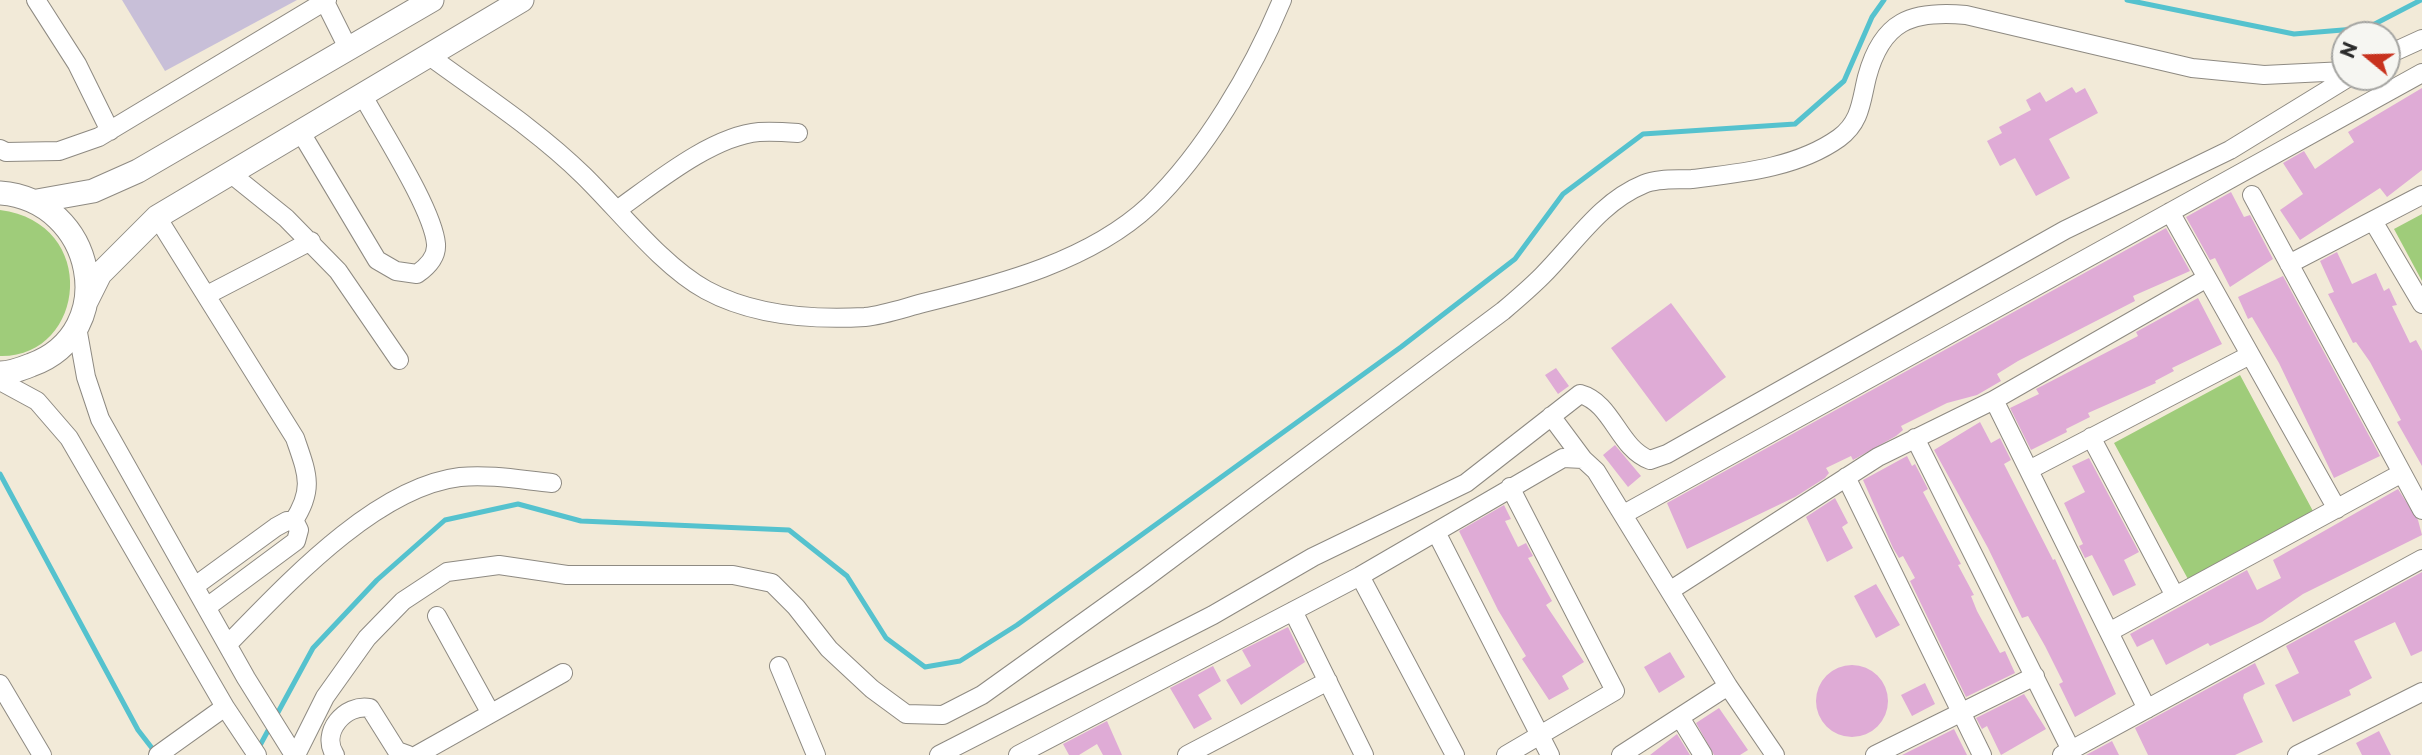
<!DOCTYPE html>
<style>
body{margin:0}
#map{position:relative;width:2422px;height:755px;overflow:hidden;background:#f2ead8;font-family:"Playpen Sans",sans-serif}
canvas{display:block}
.north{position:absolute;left:2331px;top:21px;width:70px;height:70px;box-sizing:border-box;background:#f6f6f2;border:2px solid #a5a5a2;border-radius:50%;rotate:289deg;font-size:19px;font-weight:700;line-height:28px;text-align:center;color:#2b2b2b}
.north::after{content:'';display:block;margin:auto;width:24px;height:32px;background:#c8321e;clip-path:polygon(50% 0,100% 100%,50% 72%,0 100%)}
</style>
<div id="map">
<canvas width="2422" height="755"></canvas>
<div class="north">N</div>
</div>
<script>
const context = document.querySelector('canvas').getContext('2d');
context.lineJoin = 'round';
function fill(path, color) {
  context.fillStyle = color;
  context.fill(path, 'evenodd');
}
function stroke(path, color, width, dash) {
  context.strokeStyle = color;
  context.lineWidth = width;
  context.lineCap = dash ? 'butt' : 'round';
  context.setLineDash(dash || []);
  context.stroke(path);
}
fill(new Path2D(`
 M122,0H297L165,71Z`), '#c8bfd8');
fill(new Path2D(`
 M0,210C101,223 86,358 0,356Z
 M2422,214V281L2394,229Z
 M2240,375L2314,513L2189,581L2114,443Z`), '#9fcc7a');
stroke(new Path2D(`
 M2127,0L2294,34L2367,28L2421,0
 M0,474L138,730L155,752
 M258,749L313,648L377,580L445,520L518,504L581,521L789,530L847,576L886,638L925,667L960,661L1017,625L1401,347L1515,259L1563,194L1643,134L1795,124L1844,81L1872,17L1884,0`), '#55c2ce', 5);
fill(new Path2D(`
 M2072,87L2076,93L2085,88L2098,113L2049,139L2070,178L2036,196L2015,158L2000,166L1987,141L2002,133L1999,127L2031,110L2026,100L2040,92L2046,102Z
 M2422,88V170L2387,197L2380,188L2300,240L2280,210L2303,194L2283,163L2304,151L2315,169L2354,142L2348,132Z
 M2231,192L2244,217L2250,215L2273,259L2230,287L2215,258L2210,260L2186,217Z
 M2166,228L2190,271L2133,296L2135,301L2018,361L1997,374L2001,381L1977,395L1947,403L1901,426L1903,430L1896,436L1853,460L1851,456L1826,468L1829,473L1825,478L1795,497L1687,549L1667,503Z
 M2337,252L2352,284L2376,273L2384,291L2389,288L2397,305L2392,306L2410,343L2416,340L2422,351V466L2397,422L2401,420L2370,362L2356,342L2353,343L2328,294L2334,292L2320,261Z
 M2283,276L2380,456L2334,478L2279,363L2252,317L2248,319L2238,297Z
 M2198,298L2222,344L2172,368L2174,371L2155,381L2156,383L2088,413L2090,417L2066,429L2067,432L2031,450L2010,408L2039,394L2036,389L2138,336L2136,332Z
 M1671,303L1726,377L1666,422L1611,348Z
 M1556,368L1569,386L1558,394L1545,375Z
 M1980,422L1991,443L2000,438L2011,460L2004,464L2053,560L2055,559L2116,694L2075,717L2059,684L2063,682L2045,646L2028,616L2022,618L1988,548L1934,450Z
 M1615,445L1641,476L1628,487L1603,455Z
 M1907,456L1912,466L1915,464L1928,489L1923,492L1961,564L1958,565L1974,595L1971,596L1977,611L2000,653L2005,651L2015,673L1966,697L1910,581L1915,578L1903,556L1899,558L1893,548L1863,480Z
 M2089,458L2139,552L2124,560L2136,585L2113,596L2092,555L2085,558L2079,546L2083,544L2064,503L2085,492L2072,466Z
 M2398,489L2418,520L2422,535L2303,594L2262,622L2210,646L2208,643L2166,665L2153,639L2137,647L2130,634L2247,570L2257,590L2281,578L2273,560Z
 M1835,498L1848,523L1842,527L1853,548L1827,562L1806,517Z
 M1504,505L1511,519L1505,521L1518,547L1526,543L1533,556L1528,558L1552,601L1546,605L1584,662L1562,676L1569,689L1549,700L1522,659L1526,656L1498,610L1459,531Z
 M2422,572V651L2411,656L2395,622L2354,641L2372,678L2349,690L2351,695L2293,722L2275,685L2299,673L2286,646Z
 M1876,584L1900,625L1876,638L1854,596Z
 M1288,627L1305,662L1241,705L1226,680L1251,666L1242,650Z
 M1670,652L1685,677L1659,693L1644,667Z
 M2255,663L2265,684L2244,694L2243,698L2263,742L2235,755H2148L2135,728Z
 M1816 701a36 36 0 1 1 72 0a36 36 0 1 1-72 0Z
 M1213,666L1221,681L1198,695L1212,719L1194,729L1170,688Z
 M1925,683L1935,704L1912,716L1901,695Z
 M2024,694L2046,729L2001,755L1987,726L1982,729L1976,718Z
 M1719,708L1748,750L1740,755H1714L1696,723Z
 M1107,721L1122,755H1103L1097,744L1079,755H1069L1063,744Z
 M1954,729L1967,755H1902Z
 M2379,731L2391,755H2362L2356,743Z
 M1677,734L1690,755H1650Z
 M2112,741L2119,755H2086Z`), '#dfabd6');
const minor = new Path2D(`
 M36,0L77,64L110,131
 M324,0L348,48
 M428,55C481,94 536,129 583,175C619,210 662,266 706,290C752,315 812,320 865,317C884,315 904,308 923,303C1001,284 1090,261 1150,205C1205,152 1253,70 1282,0
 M2387,55L2422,39
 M300,131L377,260L396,271L417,274C427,267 437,257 436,244C433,209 380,128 362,94
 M0,149L6,152L59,151L99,137L327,0
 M230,173L286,218L338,271L399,360
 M2252,195L2422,510
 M617,210C655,183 712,136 759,132C772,131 785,132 798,133
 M2170,212L2337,509
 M157,217L295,438C307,473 315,489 293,522
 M2373,221L2422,304
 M2289,264L2422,195
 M207,295L311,241
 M77,327L86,377L100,419L246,678L294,755
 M0,381L37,401L69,438L225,707L257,755
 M1994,400L2147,709
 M1551,416L1583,459L1596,471L1728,686L1775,755
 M2091,437L2175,596
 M1915,438L2071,750
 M2029,470L2250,355
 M1846,477L1982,755
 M1624,514L2422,73
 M1436,532L1550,755
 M1360,576L1455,755
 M195,586L276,527L287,521L295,522L299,530L296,541L207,607
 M1671,590L1878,457L1994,400L2207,278
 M1293,611L1364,755
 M437,616L490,712
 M2109,632L2402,473
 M228,644C285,586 375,487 460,477C490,474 522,480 552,483
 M779,666L816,755
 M0,684L42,755
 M1681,719L1703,755
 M158,755L225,707
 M296,755L325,697L367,638L403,601L447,572L499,565L567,575H733L772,583L796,607L829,649L872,689L906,714L943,715L982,695L1144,579L1503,311C1516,300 1530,288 1542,276C1575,243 1600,202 1644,184C1658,178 1677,180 1692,179C1741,173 1797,168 1839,138C1861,122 1861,101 1867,77C1882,21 1911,10 1966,15L2192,68L2264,75L2345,71
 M335,755C320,733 345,703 370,708L397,751L408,755
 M417,755L563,673
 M939,755L1213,615L1313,557L1466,483L1580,394C1613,403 1618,448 1650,460L1667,454L2065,230L2230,150L2349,77
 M1018,755L1360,576L1563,458L1583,459
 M1187,755L1328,681
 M1506,755L1615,691L1510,487
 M1621,755L1728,686
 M1875,755L2035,676
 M2062,755L2422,559
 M2297,755L2422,692`);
const major = new Path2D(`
 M0,193C95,200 122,332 31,365C21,369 11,373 0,373
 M37,201L93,191L138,171L432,0
 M86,302L100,274L157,217L522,0`);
stroke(minor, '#8e8a82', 20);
stroke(major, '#8e8a82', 25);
stroke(minor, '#fff', 18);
stroke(major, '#fff', 23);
</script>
